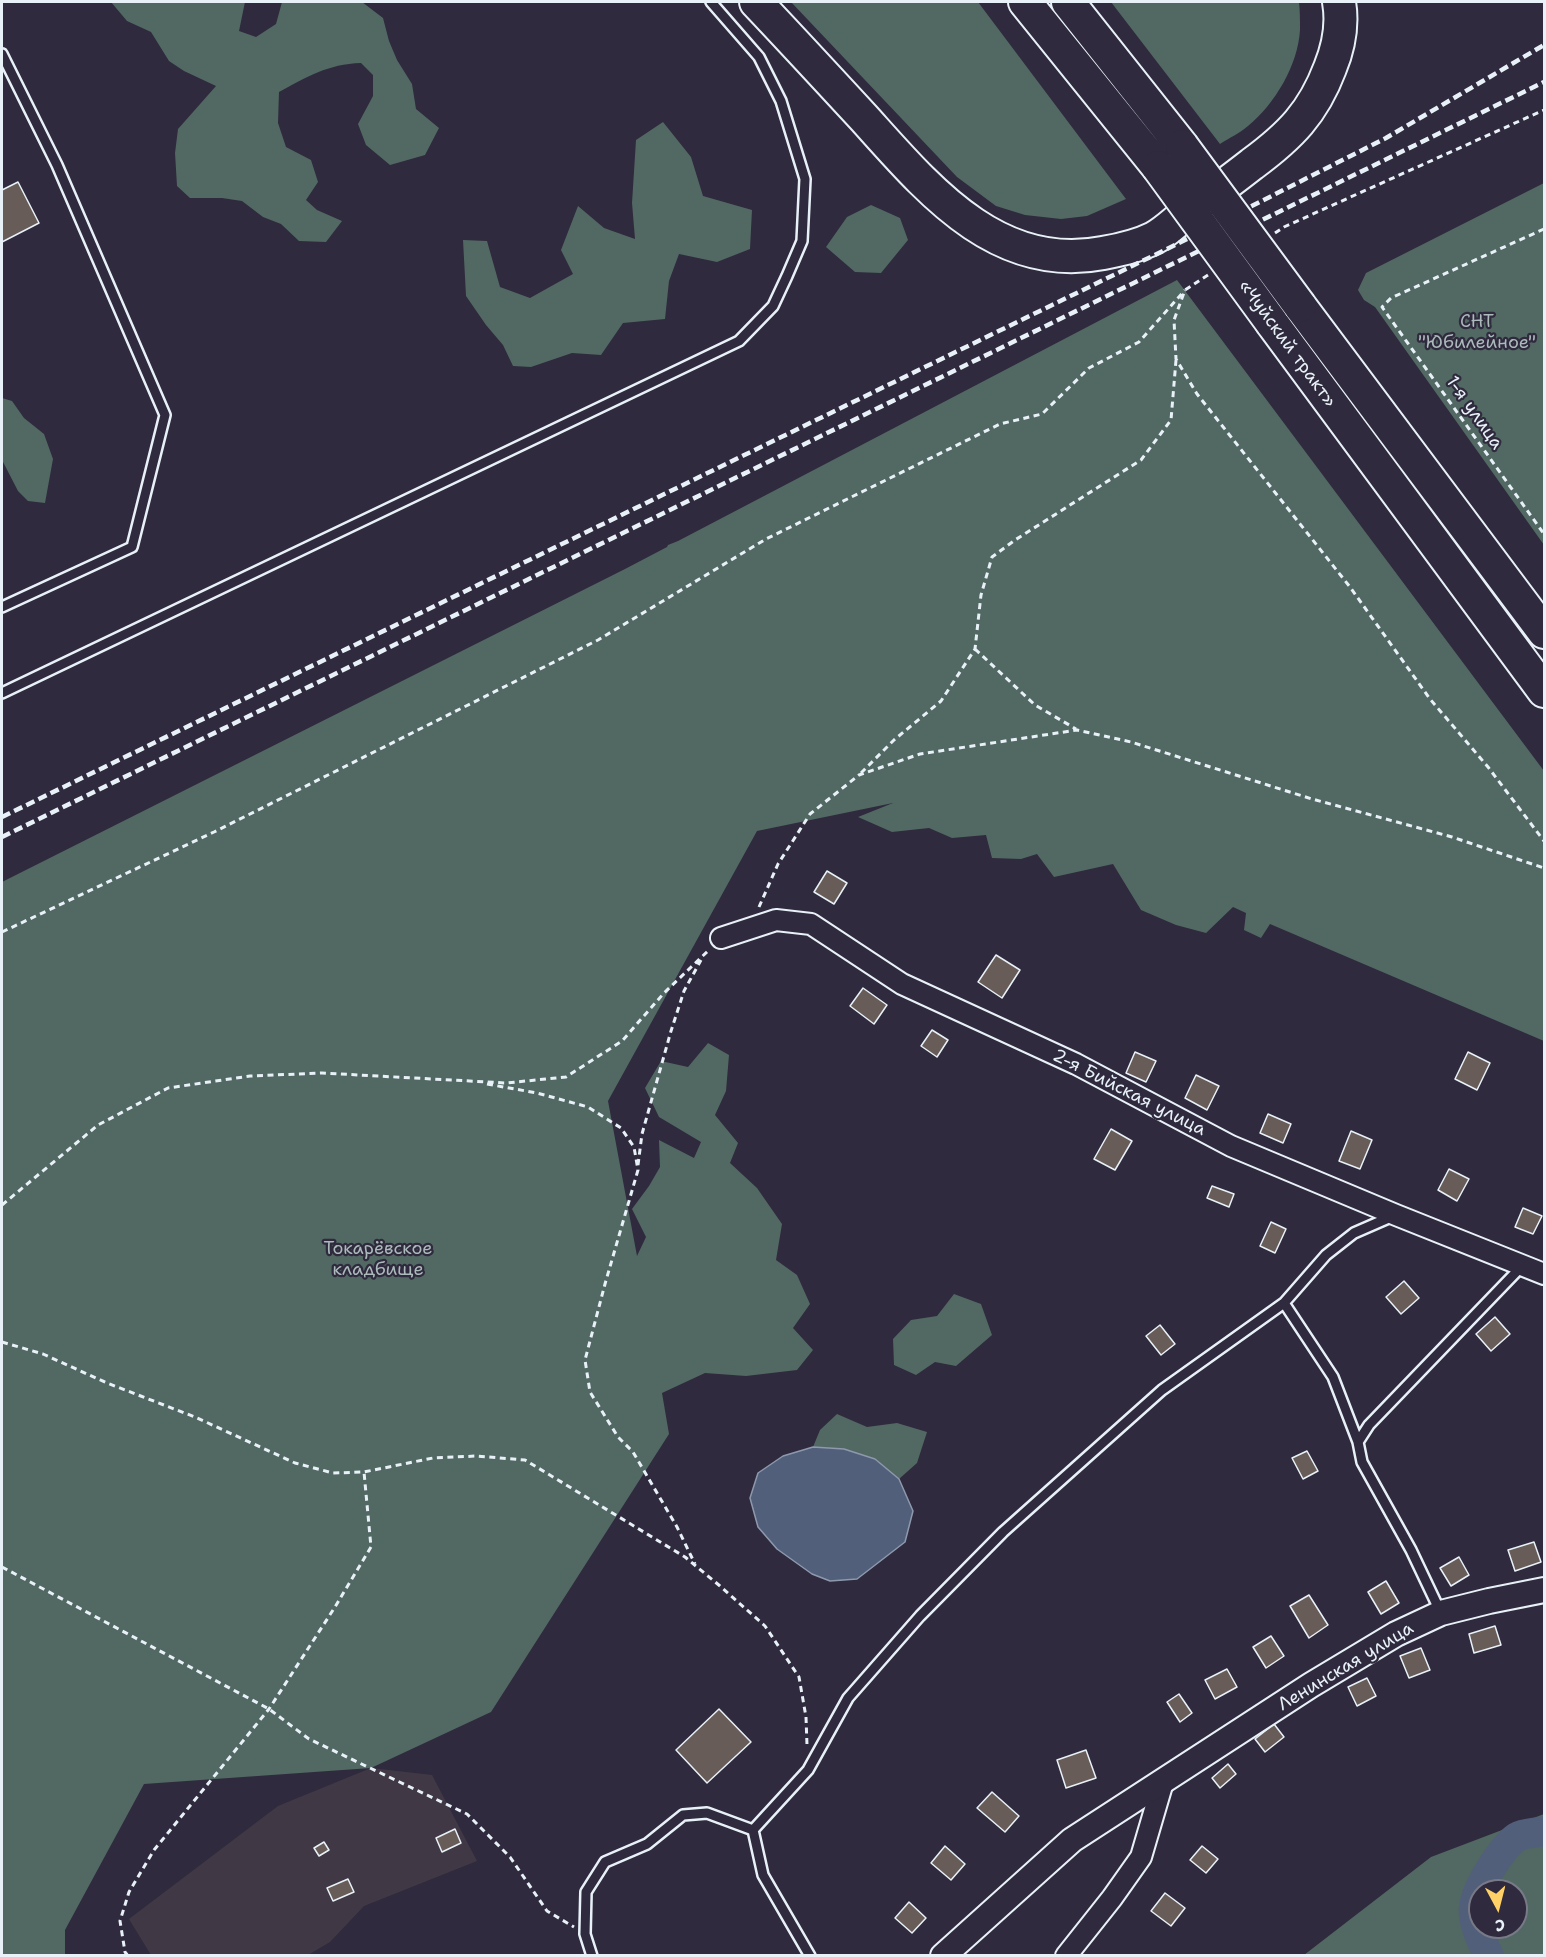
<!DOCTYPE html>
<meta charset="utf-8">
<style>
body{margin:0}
#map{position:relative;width:1546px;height:1957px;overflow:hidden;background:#2f2a3d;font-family:"Shantell Sans",sans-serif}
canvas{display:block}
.frame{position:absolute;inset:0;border:3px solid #e8f1f8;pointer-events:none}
.north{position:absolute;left:1468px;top:1879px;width:60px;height:60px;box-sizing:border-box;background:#2f2a3d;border:2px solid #797a88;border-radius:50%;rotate:173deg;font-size:16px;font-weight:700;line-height:24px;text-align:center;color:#e8f1f8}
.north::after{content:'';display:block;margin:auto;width:21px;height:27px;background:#ffd166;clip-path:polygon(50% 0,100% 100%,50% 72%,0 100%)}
</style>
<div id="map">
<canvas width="1546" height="1957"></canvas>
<div class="frame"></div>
<div class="north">С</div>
</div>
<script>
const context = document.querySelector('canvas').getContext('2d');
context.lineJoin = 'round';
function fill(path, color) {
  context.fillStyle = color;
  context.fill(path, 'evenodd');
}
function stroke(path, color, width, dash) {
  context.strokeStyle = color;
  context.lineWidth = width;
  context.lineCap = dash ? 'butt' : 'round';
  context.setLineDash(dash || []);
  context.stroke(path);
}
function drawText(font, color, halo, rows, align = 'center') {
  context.font = font + ' "Shantell Sans",sans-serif';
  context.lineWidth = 4.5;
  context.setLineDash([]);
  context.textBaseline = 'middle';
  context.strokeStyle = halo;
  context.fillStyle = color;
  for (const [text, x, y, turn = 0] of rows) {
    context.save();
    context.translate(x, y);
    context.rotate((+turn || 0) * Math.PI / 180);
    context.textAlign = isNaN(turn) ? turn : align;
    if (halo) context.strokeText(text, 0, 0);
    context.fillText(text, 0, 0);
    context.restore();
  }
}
fill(new Path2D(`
 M371,1768L432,1775L477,1861L364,1906L330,1942L308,1955H151L129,1919L278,1806Z`), '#403945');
fill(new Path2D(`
 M111,2H245L239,31L256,37L276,24L282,2H362L383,18L389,41L397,60L412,84L416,109L439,128L425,155L390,165L366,145L358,124L373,96V75L361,63C328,64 307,77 279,92L278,123L286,147L311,160L318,182L306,200L317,210L342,221L326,242L299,241L281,224L263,217L242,201L222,198H190L177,186L175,153L178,129L216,86L184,71L169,61L151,32L127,21Z
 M791,2H978L1126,199L1087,216L1061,219L1025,215L996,206L957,177Z
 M1111,2H1299C1300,11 1300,20 1300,30C1298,65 1275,104 1248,126C1240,133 1229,138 1220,144Z
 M663,122L691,157L703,196L752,210L750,249L717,262L679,254L669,281L665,319L623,323L601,355L572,353L531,367L513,366L503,345L486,325L466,296L463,240L487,241L500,287L530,298L573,274L561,250L578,206L604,228L635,239L632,203L636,140Z
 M1544,183V545L1375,307L1364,300L1358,290L1366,273Z
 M871,205L900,218L908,240L881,273L855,272L826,247L847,217Z
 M1177,280L1544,771V1041L1270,924L1261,938L1244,930L1246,913L1233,907L1206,933L1176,925L1141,910L1113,864L1054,877L1037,854L1021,859L992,858L986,835L952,838L929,828L892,832L858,817L893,803L757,831L608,1101L637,1256L646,1237L632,1209L649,1186L660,1167L659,1140L694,1158L701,1142L659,1117L645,1088L661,1061L688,1067L708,1043L729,1055L726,1091L715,1115L738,1143L730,1163L757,1188L782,1224L776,1260L797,1275L810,1304L793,1328L813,1350L797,1370L746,1376L705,1373L662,1393L669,1434L491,1712L371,1768L144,1784L65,1930V1955H2V882L625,569L667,547L668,545L678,541Z
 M2,398L12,401L24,418L44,434L53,459L45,503L28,501L18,491L2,460Z
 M954,1294L981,1304L992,1335L956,1366L935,1362L916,1375L894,1365L893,1339L911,1320L937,1316Z
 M837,1414L867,1427L897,1423L927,1432L917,1463L899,1479L875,1459L844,1449L813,1447L820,1430Z
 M1544,1814V1955H1304L1431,1857ZM1480,1891H1516V1927H1480Z`), '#526863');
const water = new Path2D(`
 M813,1447L844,1449L875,1459L899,1479L913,1511L905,1542L857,1579L830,1581L812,1574L777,1549L758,1527L750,1498L758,1473L783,1456Z`);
fill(water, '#525f7b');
stroke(water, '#8e99ad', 1.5);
stroke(new Path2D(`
 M1489,1956C1482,1942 1472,1922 1474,1907C1476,1888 1502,1847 1517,1837C1524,1833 1537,1833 1544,1831`), '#525f7b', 30);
const building = new Path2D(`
 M18,182L39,223L2,242V190Z
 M827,871L847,883L834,904L814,892Z
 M996,955L1020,970L1002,998L978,982Z
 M863,988L887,1005L874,1024L850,1006Z
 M932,1030L948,1040L937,1057L921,1046Z
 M1135,1052L1156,1061L1146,1082L1126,1073Z
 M1468,1052L1490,1063L1477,1090L1455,1079Z
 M1196,1075L1219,1086L1207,1110L1185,1098Z
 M1268,1114L1291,1124L1283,1143L1260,1133Z
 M1111,1129L1132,1141L1115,1170L1094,1159Z
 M1351,1131L1372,1140L1360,1169L1339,1161Z
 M1449,1169L1469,1179L1457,1201L1438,1190Z
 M1212,1186L1234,1194L1229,1207L1207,1198Z
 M1523,1208L1542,1216L1533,1234L1515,1227Z
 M1271,1222L1286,1229L1275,1253L1260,1246Z
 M1404,1281L1419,1298L1401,1314L1386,1297Z
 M1495,1317L1510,1334L1491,1351L1476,1334Z
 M1160,1325L1175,1344L1161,1355L1146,1336Z
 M1307,1451L1318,1471L1303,1479L1292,1458Z
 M1534,1542L1541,1562L1515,1571L1508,1550Z
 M1459,1557L1469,1575L1451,1586L1440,1568Z
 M1386,1581L1399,1603L1381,1614L1368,1592Z
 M1309,1595L1328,1625L1309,1638L1290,1606Z
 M1495,1626L1501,1645L1474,1653L1469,1634Z
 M1271,1636L1284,1656L1266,1668L1253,1647Z
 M1421,1648L1430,1670L1409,1678L1400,1656Z
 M1227,1669L1237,1687L1215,1699L1205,1680Z
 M1367,1678L1376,1696L1357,1706L1348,1687Z
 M1179,1694L1192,1713L1180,1722L1167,1702Z
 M719,1709L751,1742L707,1783L676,1750Z
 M1274,1724L1284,1737L1265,1752L1255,1739Z
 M1086,1750L1096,1778L1066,1788L1057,1760Z
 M1228,1764L1236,1774L1220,1788L1212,1778Z
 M992,1792L1019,1816L1005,1832L977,1808Z
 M455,1829L461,1843L442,1852L436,1838Z
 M324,1842L329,1850L319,1856L314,1848Z
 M945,1846L965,1864L951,1880L931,1863Z
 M1202,1846L1218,1859L1206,1873L1190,1860Z
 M348,1879L354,1892L333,1901L327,1888Z
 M1165,1893L1185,1908L1171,1926L1151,1911Z
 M909,1902L926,1918L912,1933L895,1918Z`);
fill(building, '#685c58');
stroke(building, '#e8f1f8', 1.5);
const service = new Path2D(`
 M2,54L57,165L165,415L132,547L2,607
 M2,693L739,341L773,306L787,276L802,241L805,179L781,101L759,57L711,2
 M1284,1303L1333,1377L1358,1442
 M1440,1611L1411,1550L1362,1462L1358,1442L1369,1425L1523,1265
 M592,1956L585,1934L586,1892L605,1862L647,1844L683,1815L707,1813L753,1830
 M810,1956L763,1875L753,1830L808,1770L848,1698L920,1616L1003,1532L1162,1390L1284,1303L1326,1255L1354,1233L1393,1216`);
const minor = new Path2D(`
 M721,938L776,920L811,924L902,984L1076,1064L1231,1146L1396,1215L1544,1274
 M1066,1956L1112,1898L1141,1857L1163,1782`);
const tertiary = new Path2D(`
 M943,1956L1072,1840L1311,1685L1396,1634L1441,1613L1489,1601L1544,1590`);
const trunk = new Path2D(`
 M756,2C792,40 828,79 864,118C927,188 997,274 1103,253C1120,250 1138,246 1154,238C1165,232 1174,223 1183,216C1206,199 1229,182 1252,164C1290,136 1313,113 1330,68C1339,46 1343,25 1339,2
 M1025,2L1158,167
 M1068,2L1182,146
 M1300,306L1544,632
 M1272,323L1544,691`);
stroke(service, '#e8f1f8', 14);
stroke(minor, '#e8f1f8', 24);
stroke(tertiary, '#e8f1f8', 28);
stroke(trunk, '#e8f1f8', 36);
stroke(new Path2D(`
 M1544,229L1391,298L1382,307L1544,534
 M1275,233L1284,227L1544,110
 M1208,275L1185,290L1174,320L1176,359L1197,394L1350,587L1430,699L1488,767L1544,841
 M975,649L1035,705L1076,729
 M861,773L894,740L941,701L975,649L981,595L992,557L1015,540L1141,460L1171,420L1176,360
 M759,907L778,864L810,814L859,775L920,754L1077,730L1131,742L1312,799L1452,837L1544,868
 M2,932L214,832L598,640L766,539L1000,424L1042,414L1089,368L1139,342L1185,290
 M487,1084L537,1093L588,1107L621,1128L634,1147L638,1170L605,1284L585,1360L590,1392L618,1437L633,1452L677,1527L695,1564
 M638,1165L642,1134L671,1031L684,991L701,960
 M2,1205L98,1125L168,1088L250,1076L322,1073L506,1083L566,1077L622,1041L664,993L709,950
 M2,1342L43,1354L107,1383L195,1417L295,1463L333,1473L364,1472L433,1458L477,1456L525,1460L685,1557L720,1586L765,1626L799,1677L806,1717L807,1745
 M2,1567L269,1709L309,1739L467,1814L510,1857L547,1911L574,1927
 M128,1956L125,1952L120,1921L129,1892L154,1850L269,1709L335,1607L371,1547L364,1472`), '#e8f1f8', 3, [6, 4.5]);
stroke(service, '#2f2a3d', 9);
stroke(minor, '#2f2a3d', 20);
stroke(tertiary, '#2f2a3d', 24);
stroke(trunk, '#2f2a3d', 32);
stroke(new Path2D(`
 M2,817L1169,248L1386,138L1544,45
 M2,837L1544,82`), '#e8f1f8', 4.5, [9, 4.5]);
const trunkBridge = new Path2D(`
 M1182,146L1300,306
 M1158,167L1272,323`);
stroke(trunkBridge, '#e8f1f8', 36, []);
stroke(trunkBridge, '#2f2a3d', 32);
drawText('18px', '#acbabc', '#2f2a3d', [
 ["СНТ",1477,322],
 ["\"Юбилейное\"",1477,343],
 ["Токарёвское",378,1249],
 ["кладбище",378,1270]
]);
drawText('18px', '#e8f1f8', '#2f2a3d', [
 ["«Чуйский тракт»",1287,344,54],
 ["1-я улица",1474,413,55],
 ["2-я Бийская улица",1129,1093,27],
 ["Ленинская улица",1346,1667,-31]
]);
</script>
